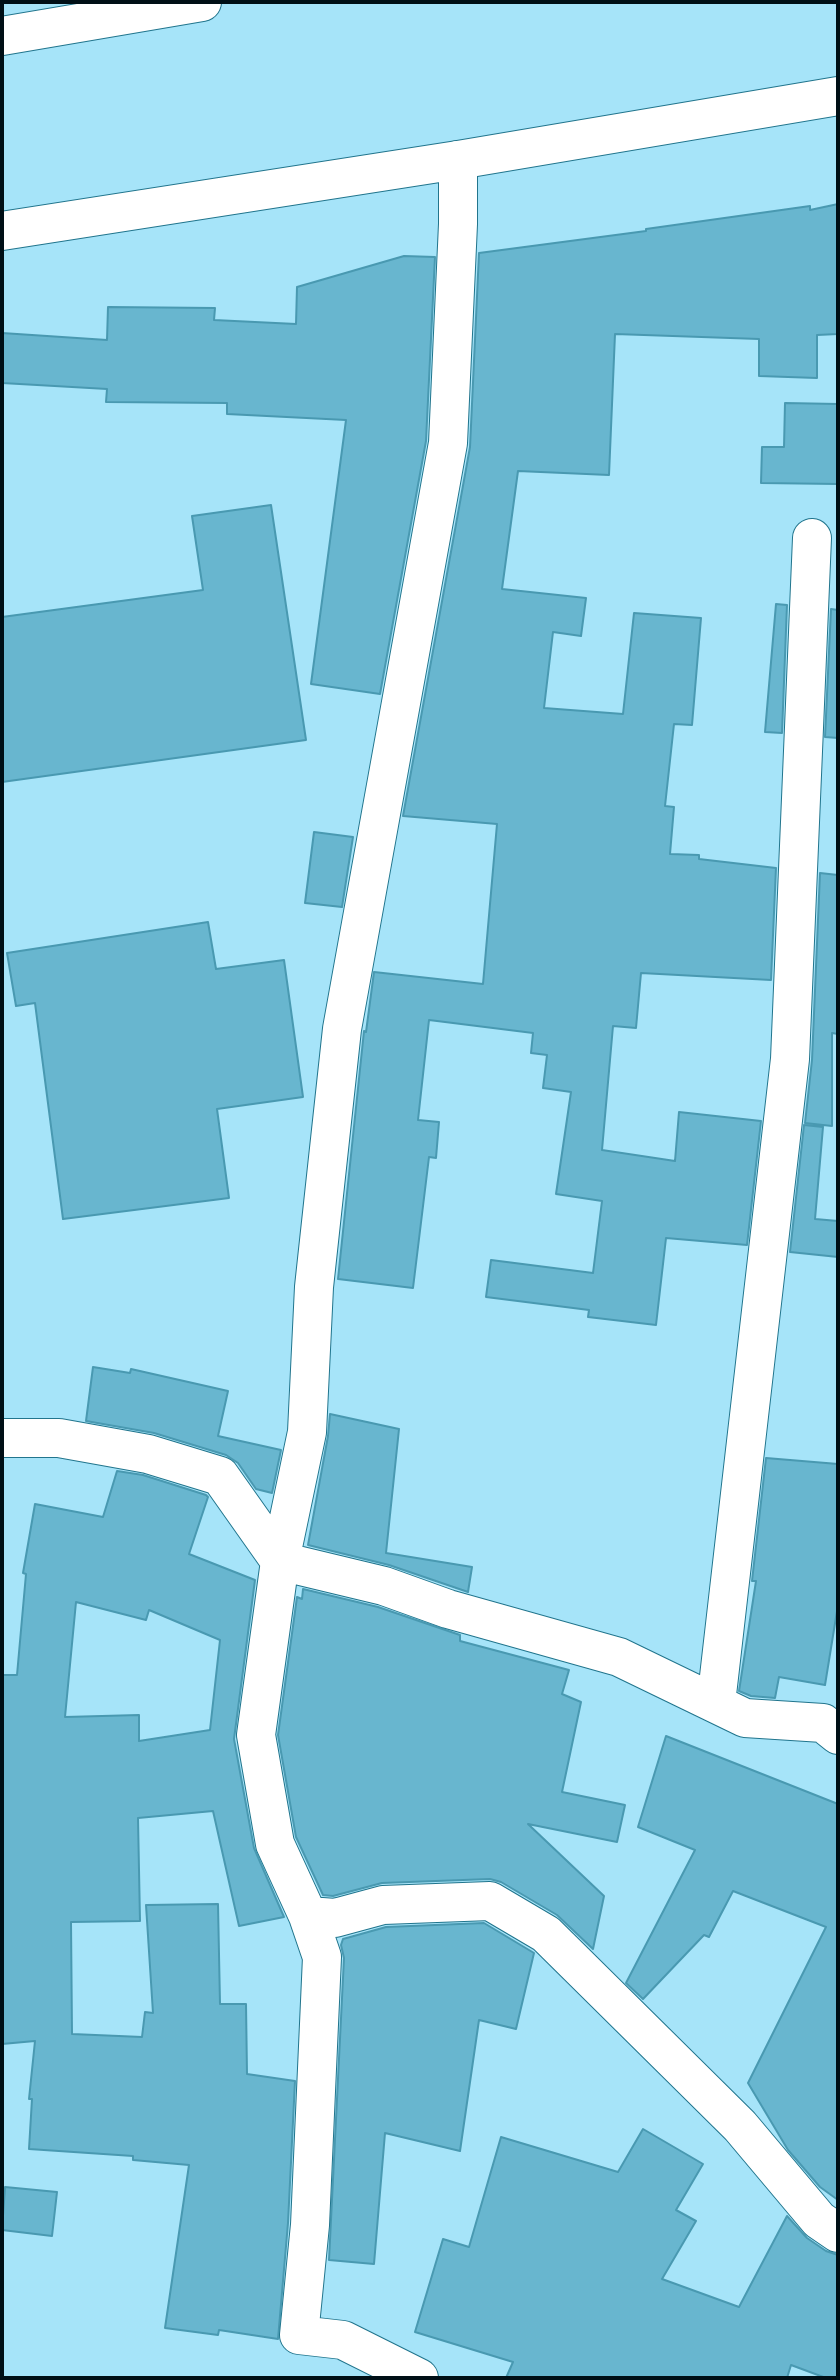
<!DOCTYPE html>
<style>
body{margin:0}
#map{position:relative;width:840px;height:2380px;overflow:hidden;background:#a6e4f9;font-family:Roboto,sans-serif}
canvas{display:block}
.frame{position:absolute;inset:0;border:4px solid #000f16;pointer-events:none}
</style>
<div id="map">
<canvas width="840" height="2380"></canvas>
<div class="frame"></div>
</div>
<script>
const context = document.querySelector('canvas').getContext('2d');
context.lineJoin = 'round';
function fill(path, color) {
  context.fillStyle = color;
  context.fill(path, 'evenodd');
}
function stroke(path, color, width, dash) {
  context.strokeStyle = color;
  context.lineWidth = width;
  context.lineCap = dash ? 'butt' : 'round';
  context.setLineDash(dash || []);
  context.stroke(path);
}
const building = new Path2D(`
 M838,204V334L817,335V378L759,376V339L615,334L609,475L518,471L502,589L586,598L581,636L553,632L544,708L623,714L634,613L701,618L692,725L674,724L665,806L674,807L670,854L699,855V859L776,868L771,980L641,973L636,1028L613,1026L602,1150L675,1161L679,1112L761,1121L747,1245L666,1238L656,1325L588,1317L589,1310L486,1297L491,1260L593,1273L602,1201L556,1194L571,1092L543,1088L547,1055L531,1053L533,1033L429,1020L418,1120L439,1122L436,1158L429,1157L413,1288L338,1279L364,1031L366,1032L374,972L483,984L497,824L403,816L470,447L479,253L646,231V229L810,206V210Z
 M404,256L435,257L426,441L380,694L311,684L346,420L227,414V403L106,402L107,389L2,383V333L107,340L108,307L215,308L214,320L296,324L297,287Z
 M785,403L838,404V484L761,483L762,447H784Z
 M271,505L306,740L2,782V617L203,590L192,516Z
 M776,604L787,605L782,733L765,732Z
 M831,609L838,610V738L825,737Z
 M314,832L353,837L342,907L305,903Z
 M820,873L838,875V1034L832,1033V1126L805,1123L812,1060Z
 M208,922L216,969L284,960L303,1097L217,1109L229,1198L63,1219L35,1003L16,1006L7,953Z
 M804,1125L823,1127L815,1219L838,1221V1257L790,1252Z
 M93,1367L130,1373L131,1369L228,1391L218,1436L281,1450L272,1493L256,1489L238,1463L226,1455L154,1433L86,1421Z
 M330,1414L399,1429L386,1553L472,1567L468,1592L389,1565L308,1545L328,1436Z
 M766,1458L838,1464V1605L825,1685L779,1677L775,1698L751,1696L739,1691L756,1581H752Z
 M117,1471L143,1475L206,1495L208,1497L189,1554L255,1580L234,1739L254,1848L284,1917L239,1926L213,1811L138,1818L140,1921L71,1922L72,2034L142,2037L145,2012L153,2013L146,1905L218,1904L220,2004H246L247,2074L295,2081L288,2223L278,2339L219,2330L218,2335L165,2328L189,2165L133,2160V2156L29,2149L32,2099H29L35,2041L2,2044V1675H17L26,1574L23,1573L35,1504L103,1517ZM76,1602L146,1620L149,1610L220,1640L210,1730L139,1741V1715L65,1717Z
 M303,1589L378,1607L460,1635V1641L569,1670L562,1694L581,1702L562,1792L625,1805L617,1842L528,1824L604,1896L593,1949L557,1915L501,1882L490,1879L382,1883L333,1896L323,1895L296,1837L278,1735L297,1597L302,1599Z
 M666,1736L838,1804V2200L820,2187L788,2150L748,2083L826,1927L733,1891L709,1937L704,1935L643,1999L626,1983L695,1850L638,1827Z
 M484,1923L534,1953L516,2029L479,2020L460,2151L385,2133L374,2264L329,2260L344,1958L341,1945L343,1939L386,1927Z
 M643,2129L703,2164L676,2210L696,2221L662,2279L739,2307L787,2216L807,2238L826,2251L838,2255V2378H826L791,2365L787,2378H506L513,2362L415,2332L443,2239L469,2247L501,2137L618,2172Z
 M5,2187L57,2192L52,2236L2,2230Z`);
fill(building, '#68b6cf');
stroke(building, '#4999b1', 2);
const street = new Path2D(`
 M458,160V224L448,443L342,1029L314,1287L307,1432L280,1561L256,1735L275,1844L308,1916L335,1918L383,1905L490,1901L546,1934L740,2126L819,2220L838,2233
 M2,1438H59L148,1454L220,1476L280,1561L384,1586L448,1609L619,1657L745,1718L823,1723L838,1735
 M716,1703L790,1059L812,538
 M308,1916L322,1957L310,2225L299,2335L343,2340L419,2378`);
const primary = new Path2D(`
 M2,36L202,2
 M2,231L458,160L838,96`);
stroke(street, '#21758d', 40);
stroke(primary, '#21758d', 40);
stroke(street, '#fff', 38);
stroke(primary, '#fff', 38);
</script>
